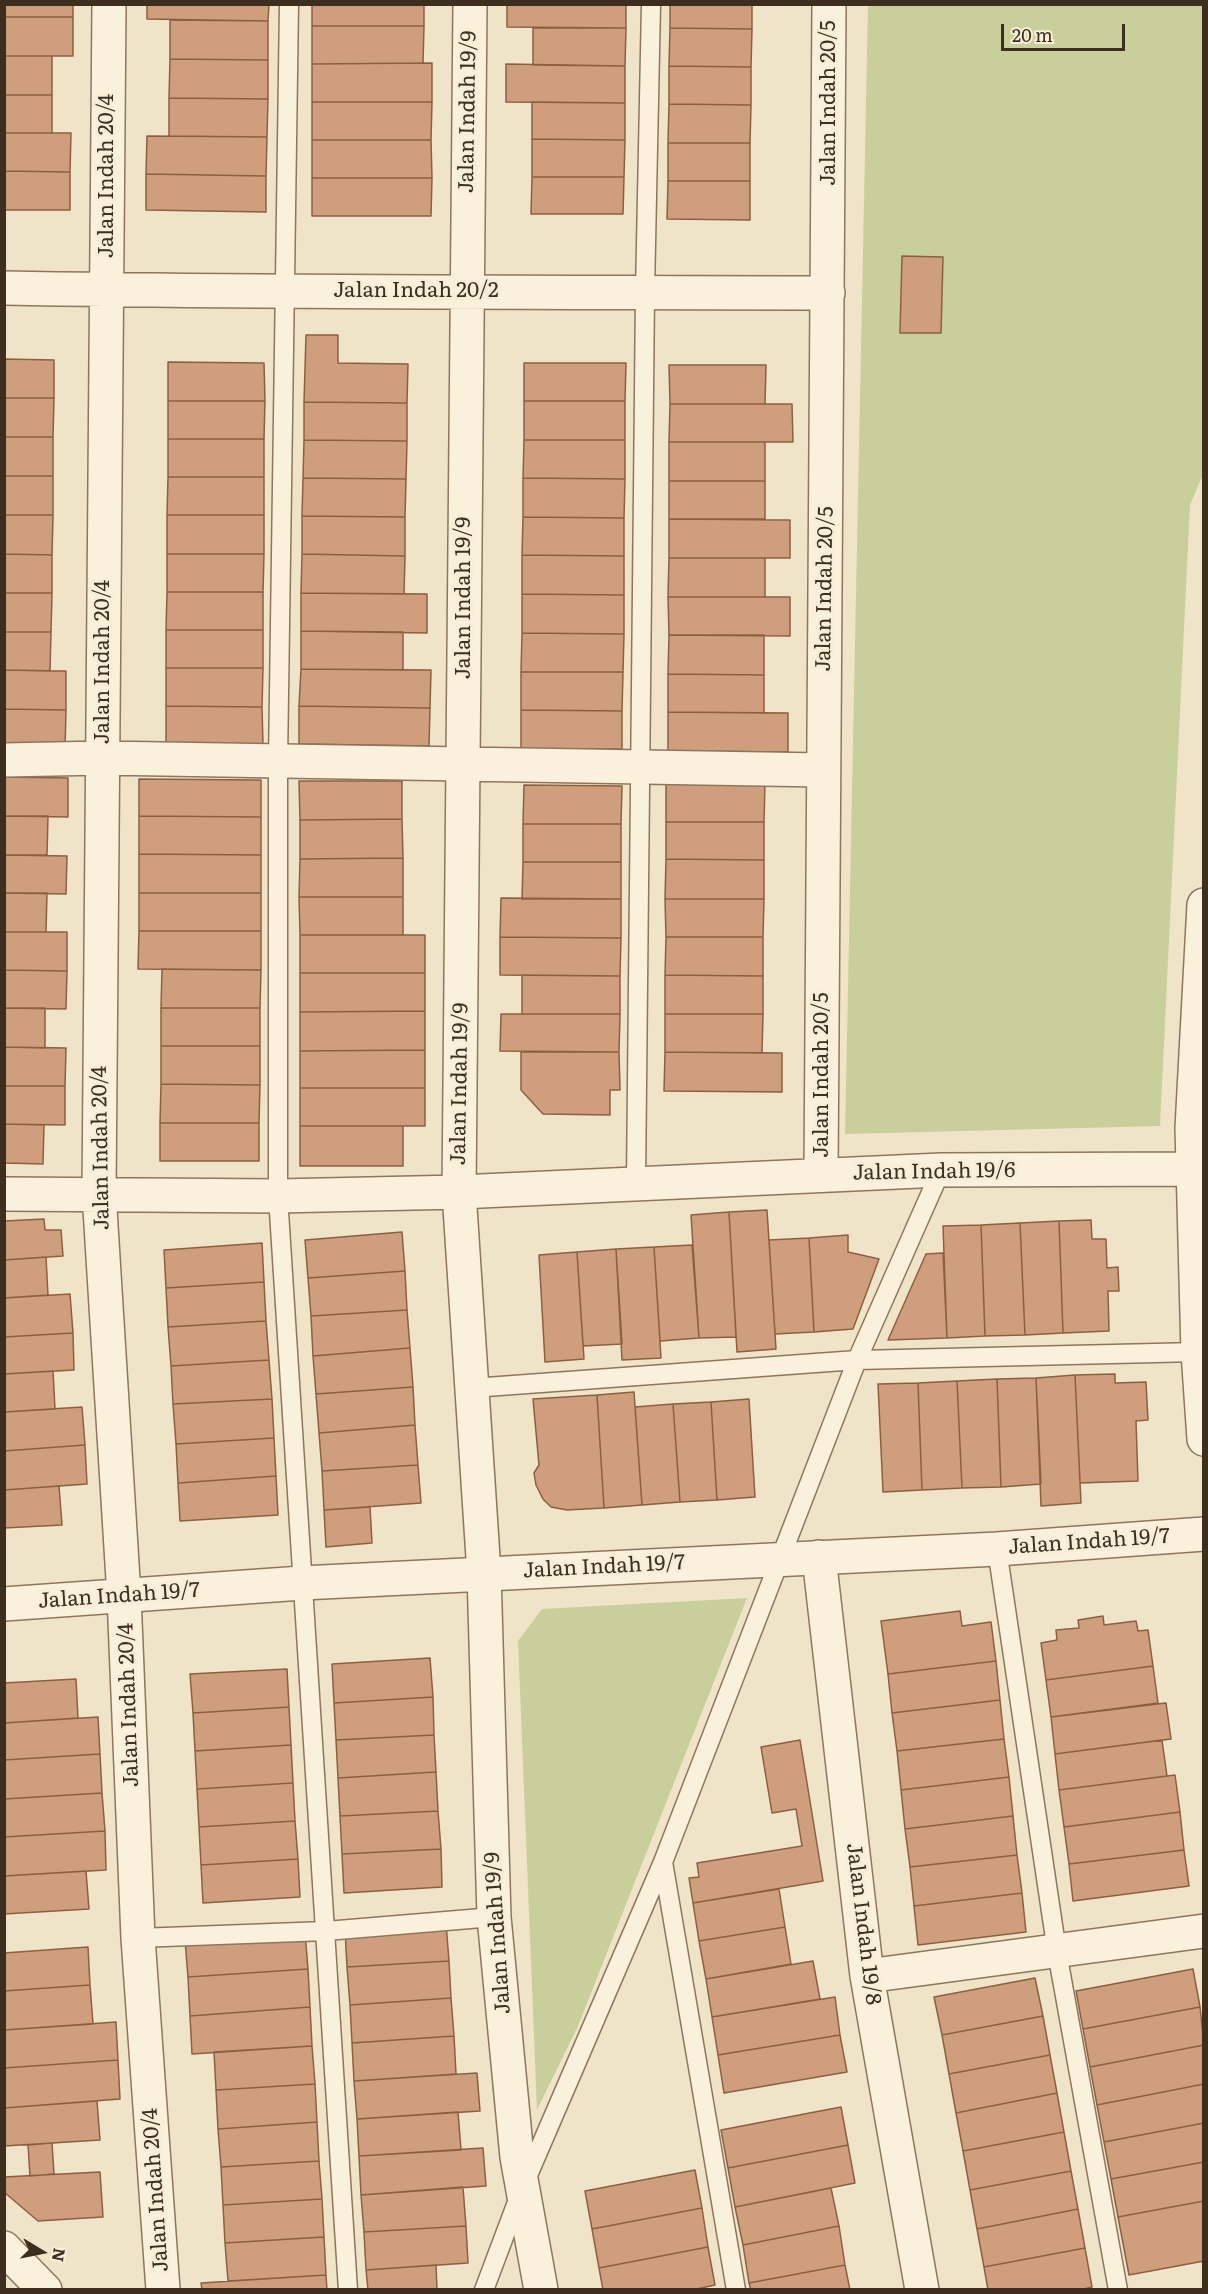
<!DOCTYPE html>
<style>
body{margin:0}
#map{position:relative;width:1208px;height:2294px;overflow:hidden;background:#f0e4c8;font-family:Literata,serif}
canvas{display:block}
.frame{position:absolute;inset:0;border:6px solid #3d2e20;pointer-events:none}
.north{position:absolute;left:12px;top:2222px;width:60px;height:60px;-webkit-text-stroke:4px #f7eed8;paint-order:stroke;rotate:100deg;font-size:16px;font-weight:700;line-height:24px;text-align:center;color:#3d2e20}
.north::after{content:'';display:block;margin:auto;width:21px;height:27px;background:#3d2e20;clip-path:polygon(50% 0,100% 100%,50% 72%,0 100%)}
.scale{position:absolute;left:1001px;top:24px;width:124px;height:27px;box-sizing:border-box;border:3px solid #3d2e20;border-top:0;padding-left:8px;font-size:18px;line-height:21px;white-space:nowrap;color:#3d2e20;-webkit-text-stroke:4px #f7eed8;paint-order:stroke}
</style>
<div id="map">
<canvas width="1208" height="2294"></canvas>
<div class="frame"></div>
<div class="north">N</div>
<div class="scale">20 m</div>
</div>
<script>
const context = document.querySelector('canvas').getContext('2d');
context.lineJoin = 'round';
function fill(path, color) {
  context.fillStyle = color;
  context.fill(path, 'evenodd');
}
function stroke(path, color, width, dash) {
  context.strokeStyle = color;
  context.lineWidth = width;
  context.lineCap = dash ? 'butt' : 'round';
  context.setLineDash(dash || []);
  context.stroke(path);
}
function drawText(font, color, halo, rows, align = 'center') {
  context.font = font + ' Literata,serif';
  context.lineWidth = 6;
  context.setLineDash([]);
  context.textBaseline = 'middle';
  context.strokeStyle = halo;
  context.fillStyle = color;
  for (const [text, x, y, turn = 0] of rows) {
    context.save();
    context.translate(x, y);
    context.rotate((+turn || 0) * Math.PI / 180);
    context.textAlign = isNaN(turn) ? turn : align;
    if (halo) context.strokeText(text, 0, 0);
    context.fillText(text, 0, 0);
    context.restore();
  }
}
fill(new Path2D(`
 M868,5H1203L1204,472L1190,505L1160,1126L845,1134Z
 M747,1598L578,2026L537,2110L518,1641L542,1609Z`), '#c9cf9b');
const building = new Path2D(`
 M4,4H73V17H4Z
 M147,4H269L268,21L147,19Z
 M312,4H424V26H312Z
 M507,4H626V28L507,27Z
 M670,4H752V29L670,28Z
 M4,17H73V56H4Z
 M170,20L268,21V60L170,59Z
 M312,26H424L423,63L312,64Z
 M533,28H626L625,66L533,65Z
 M670,28L752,29L751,67L669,66Z
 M4,56H52V95H4Z
 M170,59L268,60V99L169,98Z
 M432,63V102H312V64Z
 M506,64L625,66V103L506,102Z
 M669,66L751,67V105L669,104Z
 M4,95H52V133H4Z
 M169,98L268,99L267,137L169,136Z
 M312,102H432L431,140H312Z
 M532,102L625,103V140L532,139Z
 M669,104L751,105L750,143H668Z
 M4,133H71L70,172L4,171Z
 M147,136L267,137L266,176L146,174Z
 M532,139L625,140L624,177H532Z
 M312,140H431L432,178H312Z
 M668,143H750V181H668Z
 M4,171L70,172V210H4Z
 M146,174L266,176V212L146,210Z
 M532,177H624L623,214H531Z
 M312,178H432L431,216H312Z
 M668,181H750V220L667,219Z
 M902,256L943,257L941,333H900Z
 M306,335H338V363L408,364L407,403L304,402Z
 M4,359L54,360V398H4Z
 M168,362L264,363L265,401H168Z
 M524,363H626L625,401H524Z
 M669,365H766L765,404H670Z
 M4,398H54L53,437H4Z
 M168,401H265L264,439H168Z
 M524,401H625V440H524Z
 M304,402L407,403V441L304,440Z
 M670,404H792L793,442H669Z
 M4,437H53V476H4Z
 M168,439H264V477H168Z
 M304,440L407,441L406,479L303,478Z
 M524,440H625V479L523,478Z
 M669,442H765V481H669Z
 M4,476H53V515H4Z
 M168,477H264V515H167Z
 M303,478L406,479L405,517L302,516Z
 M523,478L625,479L624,518L523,517Z
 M669,481H765V519H669Z
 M4,515H53L52,555L4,554Z
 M167,515H264V554H167Z
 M302,516L405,517V556L302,554Z
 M523,517L624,518V556L522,555Z
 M669,519L790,520V558H669Z
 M4,554L52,555V593H4Z
 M167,554H264L263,592H167Z
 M302,554L405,556L404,594L301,593Z
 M522,555L624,556V595L522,594Z
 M669,558H765V597H668Z
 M167,592H263V630H166Z
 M4,593H52L51,632H4Z
 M301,593L427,594V633L301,631Z
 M522,594L624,595V634L522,633Z
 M668,597H790V636L669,635Z
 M166,630H263V668H166Z
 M301,631L403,632V670L301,669Z
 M4,632H51L50,671L4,670Z
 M522,633L624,634L623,672H521Z
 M669,635H764V675L668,674Z
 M166,668H263L262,707L166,706Z
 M301,669L431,670L430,708L299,706Z
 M4,670L66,671V710L4,709Z
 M521,672H623L622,711L521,710Z
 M668,674L764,675V713L668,712Z
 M166,706L262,707L263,745H166Z
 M299,706L430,708L429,746L299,744Z
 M4,709L66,710L65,749L4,748Z
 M521,710L622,711V749H521Z
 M668,712L788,713V752L668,751Z
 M4,777L68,778V817L4,816Z
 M139,779L261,780V817L139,816Z
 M299,781H402V819L300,820Z
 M666,782L765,783L764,822H666Z
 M524,785L622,786L621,824H523Z
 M4,816H48L47,855H4Z
 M139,816L261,817V855L139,854Z
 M402,819L403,858L300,859V820Z
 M666,822H764V860L666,859Z
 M523,824H621V862H523Z
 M139,854L261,855V893H139Z
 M4,855L67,856L66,894L4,893Z
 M403,858V897H299L300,859Z
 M666,859L764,860V899H665Z
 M523,862H621V899H522Z
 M4,893H47L46,932H4Z
 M139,893H261V931H139Z
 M299,897H403V935H300Z
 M501,898L621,899V938L500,937Z
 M665,899H764L763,937H666Z
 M139,931H261V970L138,969Z
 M4,932H67V971L4,970Z
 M300,935H425V973H300Z
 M500,937L621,938L620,976L500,975Z
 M666,937H763V976L665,975Z
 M162,969L261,970L260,1008H161Z
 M4,970L67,971L66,1009L4,1008Z
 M300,973H425V1011L300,1012Z
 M522,975L620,976V1014H522Z
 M665,975L763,976V1014H665Z
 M4,1008H45V1048L4,1047Z
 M161,1008H260V1046H161Z
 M425,1011V1050L300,1051V1012Z
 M501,1014H620L619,1052L500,1051Z
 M665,1014H763L762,1053L665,1052Z
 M161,1046H260V1085L161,1084Z
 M4,1047L66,1048L65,1086H4Z
 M425,1050V1088H300V1051Z
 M521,1052H619L620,1090H610V1115L543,1114L521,1090Z
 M665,1052L782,1053V1092L664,1091Z
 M161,1084L260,1085L259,1123H160Z
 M4,1086H65V1125L4,1124Z
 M300,1088H425V1126H300Z
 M160,1123H259V1161H160Z
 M4,1124L44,1125L43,1164L4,1163Z
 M300,1126H403V1166H300Z
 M767,1210L776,1349L737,1352L729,1212Z
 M729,1212L736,1337L699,1338L691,1215Z
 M44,1219L45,1230H61L63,1256L4,1260V1221Z
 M1091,1220L1092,1239H1106L1107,1268L1118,1267L1119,1291H1108L1109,1331L1063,1333L1059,1221Z
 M1059,1221L1063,1333L1025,1335L1020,1223Z
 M1020,1223L1025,1335L985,1336L981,1225Z
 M981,1225L985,1336L947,1338L943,1226Z
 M402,1232L405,1271L308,1278L305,1240Z
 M848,1235V1252L879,1259L853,1329L814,1332L809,1238Z
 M809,1238L814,1332L775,1334L769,1240Z
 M262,1243L264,1282L166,1288L164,1250Z
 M692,1245L699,1338L660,1341L654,1247Z
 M654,1247L661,1358L622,1360L616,1249Z
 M616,1249L622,1344L583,1346L577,1252Z
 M577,1252L584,1359L545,1362L539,1255Z
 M943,1253L947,1338L888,1340L926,1254Z
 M46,1257L48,1295L4,1298V1260Z
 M405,1271L407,1310L311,1316L308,1278Z
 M264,1282L266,1321L168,1327L166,1288Z
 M70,1294L73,1333L4,1337V1298Z
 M407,1310L410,1348L313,1356L311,1316Z
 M266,1321L269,1360L171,1366L168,1327Z
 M73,1333L74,1370L4,1374V1337Z
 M410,1348L413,1387L316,1394L313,1356Z
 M269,1360L272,1399L173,1404L171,1366Z
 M53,1371L55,1409L4,1412V1374Z
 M1115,1374V1383L1146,1382L1148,1420L1136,1421L1138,1481L1080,1483L1075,1375Z
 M1075,1375L1081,1503L1041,1506L1036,1378Z
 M1036,1378L1041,1484L1001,1487L997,1379Z
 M997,1379L1001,1487L962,1488L957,1381Z
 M957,1381L962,1488L922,1490L918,1383Z
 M918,1383L922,1490L883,1492L878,1384Z
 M413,1387L415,1425L319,1433L316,1394Z
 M634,1392L642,1505L604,1508L597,1395Z
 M597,1395L604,1508L567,1510L551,1507L543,1499L536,1485L534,1473L539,1465L533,1399Z
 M272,1399L274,1438L176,1444L173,1404Z
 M749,1399L755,1497L717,1500L711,1402Z
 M711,1402L717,1500L680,1502L673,1404Z
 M673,1404L680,1502L642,1505L635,1407Z
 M82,1407L85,1445L4,1451V1412Z
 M415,1425L418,1465L322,1471L319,1433Z
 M274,1438L276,1476L178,1483L176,1444Z
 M85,1445L87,1484L4,1490V1451Z
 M418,1465L421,1503L324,1510L322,1471Z
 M276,1476L278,1515L180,1521L178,1483Z
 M59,1486L62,1525L4,1528V1490Z
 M370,1507L372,1543L326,1547L324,1510Z
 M960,1611L962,1626L991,1622L996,1661L888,1674L881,1621Z
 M1103,1616L1104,1625L1136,1621L1138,1631L1148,1630L1153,1666L1046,1680L1041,1643L1057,1640L1056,1630L1079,1628L1078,1620Z
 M430,1658L433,1697L334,1703L332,1664Z
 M996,1661L1000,1700L892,1713L888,1674Z
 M1153,1666L1158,1703L1051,1717L1046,1680Z
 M287,1669L289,1707L193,1713L190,1674Z
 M76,1679L78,1718L4,1723V1683Z
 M433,1697L434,1735L336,1740L334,1703Z
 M1000,1700L1004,1739L897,1751L892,1713Z
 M1166,1703L1171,1739L1055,1754L1051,1717Z
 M289,1707L291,1745L195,1751L193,1713Z
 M98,1717L100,1754L4,1760V1723Z
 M434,1735L436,1772L338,1778L336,1740Z
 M1004,1739L1009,1777L901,1790L897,1751Z
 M800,1740L823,1881L693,1903L689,1878L699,1877L697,1863L802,1846L796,1809L772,1813L761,1747Z
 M1162,1740L1167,1776L1059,1790L1055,1754Z
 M291,1745L293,1783L197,1789L195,1751Z
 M100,1754L102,1793L4,1799V1760Z
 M436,1772L438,1811L340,1816L338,1778Z
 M1175,1775L1180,1812L1064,1827L1059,1790Z
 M1009,1777L1013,1816L905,1829L901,1790Z
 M293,1783L295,1821L199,1827L197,1789Z
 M102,1793L105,1831L4,1837V1799Z
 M438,1811L441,1849L342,1854L340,1816Z
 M1180,1812L1184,1850L1069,1864L1064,1827Z
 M1013,1816L1017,1855L910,1867L905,1829Z
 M295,1821L298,1859L201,1865L199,1827Z
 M105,1831L106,1870L4,1876V1837Z
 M441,1849L442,1887L344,1893L342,1854Z
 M1184,1850L1189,1886L1073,1901L1069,1864Z
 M1017,1855L1022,1893L914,1906L910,1867Z
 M298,1859L300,1897L203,1903L201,1865Z
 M86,1871L89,1909L4,1914V1876Z
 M779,1889L785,1927L699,1941L693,1903Z
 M1022,1893L1026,1932L918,1945L914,1906Z
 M446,1923L449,1961L347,1967L345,1930Z
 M785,1927L791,1964L706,1979L699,1941Z
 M305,1932L308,1969L188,1977L185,1940Z
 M88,1947L90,1985L4,1991V1953Z
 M449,1961L451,1998L350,2005L347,1967Z
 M813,1961L820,1999L712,2017L706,1979Z
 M308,1969L310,2007L190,2016L188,1977Z
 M1193,1969L1200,2007L1083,2029L1076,1991Z
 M1035,1978L1043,2016L942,2035L934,1997Z
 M90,1985L93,2024L4,2030V1991Z
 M835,1997L840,2035L718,2055L712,2017Z
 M451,1998L454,2036L352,2043L350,2005Z
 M310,2007L312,2046L192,2054L190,2016Z
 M1200,2007L1204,2045L1090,2067L1083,2029Z
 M1043,2016L1050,2055L949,2074L942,2035Z
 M116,2022L118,2060L4,2068V2030Z
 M840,2035L847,2072L724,2093L718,2055Z
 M454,2036L456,2074L354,2081L352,2043Z
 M1204,2045V2084L1097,2105L1090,2067Z
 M312,2046L315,2084L216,2090L214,2052Z
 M1050,2055L1057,2093L956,2113L949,2074Z
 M118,2060L120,2099L4,2108V2068Z
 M477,2073L480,2111L357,2119L354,2081Z
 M315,2084L317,2122L218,2129L216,2090Z
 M1204,2084V2123L1104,2142L1097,2105Z
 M1057,2093L1064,2132L963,2151L956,2113Z
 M97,2101L100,2140L4,2146V2108Z
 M841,2107L848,2145L728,2168L721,2130Z
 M458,2112L461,2150L359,2156L357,2119Z
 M317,2122L319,2161L221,2167L218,2129Z
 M1204,2123V2162L1111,2179L1104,2142Z
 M1064,2132L1071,2171L970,2190L963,2151Z
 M52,2143L54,2174L30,2176L28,2145Z
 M848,2145L855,2183L735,2207L728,2168Z
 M483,2148L486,2186L361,2195L359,2156Z
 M319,2161L322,2199L223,2205L221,2167Z
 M1204,2162V2201L1118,2217L1111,2179Z
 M695,2170L702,2208L592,2229L585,2191Z
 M1071,2171L1078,2209L977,2229L970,2190Z
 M100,2172L103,2217L38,2221L4,2192V2177Z
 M463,2187L466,2226L364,2232L361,2195Z
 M831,2188L839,2226L743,2245L735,2207Z
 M322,2199L324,2237L225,2243L223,2205Z
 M1204,2201V2261L1129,2275L1118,2217Z
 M702,2208L708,2247L599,2268L592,2229Z
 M1078,2209L1085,2248L984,2267L977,2229Z
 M466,2226L468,2263L366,2270L364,2232Z
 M839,2226L845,2265L749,2283L743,2245Z
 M324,2237L326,2275L228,2281L225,2243Z
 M708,2247L715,2285L692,2290H603L599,2268Z
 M1085,2248L1092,2287L1080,2290H988L984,2267Z
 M436,2265L437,2290H368L366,2270Z
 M845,2265L850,2290H751L749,2283Z
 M326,2275L327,2290H202L201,2283Z`);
fill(building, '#cf9f7d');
stroke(building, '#8d5f41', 1.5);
const service = new Path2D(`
 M289,4L278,762V1196L348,2290
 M636,1182L645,292L651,4
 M472,1388L857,1360L1198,1352
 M997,1549L1057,1952L1118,2290
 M663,1862L736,2290
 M138,1938L326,1931L494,1917
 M484,2290L522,2189L663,1862L857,1360L941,1170`);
const minor = new Path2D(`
 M109,4L99,1193L124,1596L138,1938L163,2290
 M470,4L459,1192L484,1573L494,1917L517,2157L541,2290
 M4,288C279,293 553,292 828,293
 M4,760L103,758L823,770
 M1204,905L1192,1128L1198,1352L1204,1439
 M821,1174L829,4
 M4,1194L278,1196L459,1192L941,1170L1194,1169
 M819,1557L867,1976L922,2290
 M867,1976L1204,1931
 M4,2248L45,2290`);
const tertiary = new Path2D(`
 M4,1604L302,1583L997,1549L1204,1534`);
stroke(service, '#8d765c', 21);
stroke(minor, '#8d765c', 36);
stroke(tertiary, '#8d765c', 36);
stroke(service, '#faf1dc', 18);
stroke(minor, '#faf1dc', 33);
stroke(tertiary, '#faf1dc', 33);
drawText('21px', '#3d2e20', '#f7eed8', [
 ["Jalan Indah 20/5",829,103,-90],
 ["Jalan Indah 19/9",468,112,-89],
 ["Jalan Indah 20/4",107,176,-90],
 ["Jalan Indah 20/2",416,291],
 ["Jalan Indah 20/5",825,589,-89],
 ["Jalan Indah 19/9",464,598,-90],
 ["Jalan Indah 20/4",103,662,-90],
 ["Jalan Indah 20/5",822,1075,-90],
 ["Jalan Indah 19/9",460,1084,-89],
 ["Jalan Indah 20/4",101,1148,-91],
 ["Jalan Indah 19/6",934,1172,-1],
 ["Jalan Indah 19/7",1089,1542,-4],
 ["Jalan Indah 19/7",604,1567,-3],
 ["Jalan Indah 19/7",119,1596,-4],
 ["Jalan Indah 20/4",129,1705,-92],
 ["Jalan Indah 19/8",863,1924,83],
 ["Jalan Indah 19/9",498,1933,-94],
 ["Jalan Indah 20/4",156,2190,-94]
]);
</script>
